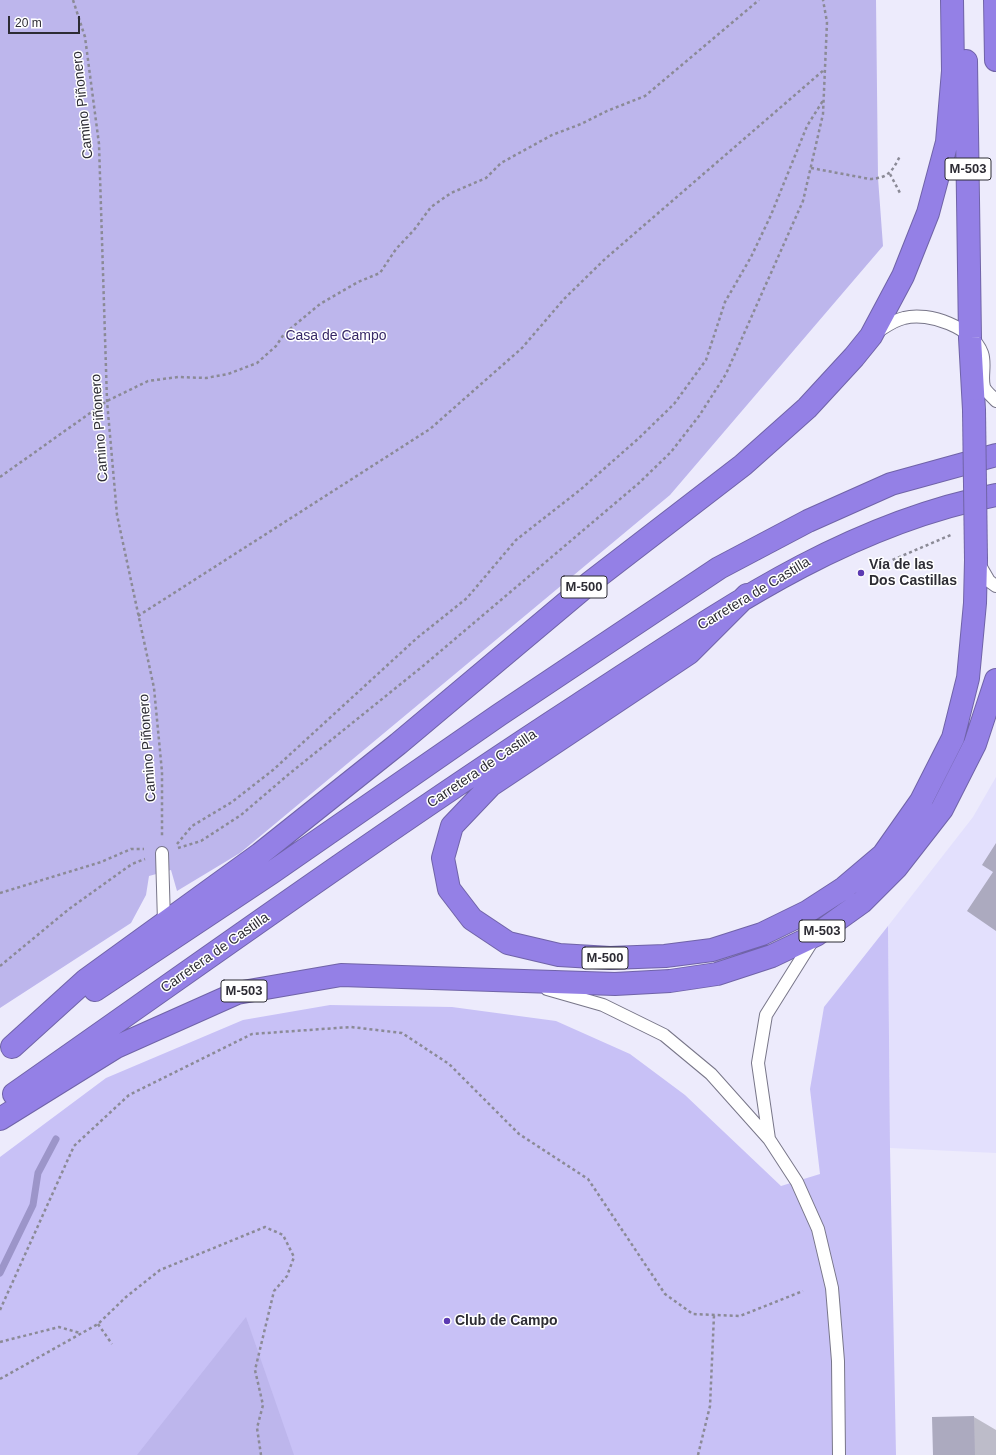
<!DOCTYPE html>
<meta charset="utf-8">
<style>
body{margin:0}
#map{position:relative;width:996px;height:1455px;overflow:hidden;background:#edebfc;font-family:Arial,sans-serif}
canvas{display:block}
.scale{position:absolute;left:8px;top:16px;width:72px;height:18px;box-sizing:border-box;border:2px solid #2d2c34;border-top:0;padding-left:5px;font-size:12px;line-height:14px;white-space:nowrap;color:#2d2c34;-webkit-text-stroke:3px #fff;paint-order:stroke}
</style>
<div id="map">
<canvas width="996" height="1455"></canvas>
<div class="scale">20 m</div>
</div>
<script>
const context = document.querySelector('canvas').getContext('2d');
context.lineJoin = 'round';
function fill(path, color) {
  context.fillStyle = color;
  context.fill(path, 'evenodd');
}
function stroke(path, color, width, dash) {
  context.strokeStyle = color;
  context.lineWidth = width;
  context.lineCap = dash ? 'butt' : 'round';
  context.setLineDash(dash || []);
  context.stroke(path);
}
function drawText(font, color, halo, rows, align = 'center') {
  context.font = font + ' Arial,sans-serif';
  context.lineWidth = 3;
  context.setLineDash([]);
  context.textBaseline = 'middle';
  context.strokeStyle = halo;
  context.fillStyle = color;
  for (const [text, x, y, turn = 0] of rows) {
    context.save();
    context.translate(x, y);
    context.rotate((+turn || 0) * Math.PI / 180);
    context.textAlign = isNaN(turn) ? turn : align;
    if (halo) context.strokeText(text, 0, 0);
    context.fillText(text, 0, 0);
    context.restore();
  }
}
fill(new Path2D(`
 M996,777V1153L890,1148L888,926L973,817Z`), '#e3e0fd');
fill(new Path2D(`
 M888,926L890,1148L896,1455H0V1157L106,1078L243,1020L330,1005L452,1007L556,1021L630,1054L685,1095L781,1186L820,1174L810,1089L824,1007Z`), '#c8c1f6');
fill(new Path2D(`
 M0,0H876L878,178L883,246L670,495L240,853L177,891L171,870L149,876L146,895L131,923L0,1008Z
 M246,1317L294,1455H137Z`), '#bdb6ec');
fill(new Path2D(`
 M974,1417L996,1430V1455H934Z`), '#0003');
stroke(new Path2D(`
 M0,1273L33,1205L38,1173L56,1139`), '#9c95c9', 7);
fill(new Path2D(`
 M996,843V931L967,911L993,872L982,865Z
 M974,1416L975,1455H933L932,1417Z`), '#acaabf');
const lane = new Path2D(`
 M877,332C885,327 894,320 904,318C929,311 973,328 982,353C986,364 981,377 984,387C986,392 993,397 996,401
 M978,562L989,581L996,586
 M162,853L164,922
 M547,989L603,1005L664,1035L711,1074L769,1139L797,1182L818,1229L832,1288L838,1361L839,1455
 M769,1139L758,1063L766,1015L813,940`);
const highway = new Path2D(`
 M995,0L996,60
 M966,61L970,338L974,410
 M747,595L689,653L491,785L452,826L443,858L449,889L472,919L508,943L559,955L610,958L665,956L712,950L762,934L807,912L844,888L883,855L921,801L953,738L968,678L975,603L976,560
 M95,990L271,873L499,715L719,568L808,521L891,484L996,455
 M12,1047L86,980L260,854L398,744L591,582L743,465L807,408L854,357L871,336L903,276L928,213L947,142L953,71L952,0
 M14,1094C201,963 387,829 578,705C711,619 838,526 996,495
 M0,1119L116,1047L237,993L341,975L615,984L670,981L717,974L772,956L816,935L862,902L896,868L942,809L975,744L996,680`);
stroke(lane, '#787689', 14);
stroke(highway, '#7063a8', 24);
stroke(new Path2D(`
 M73,0L85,37L99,144L107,401L117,515L154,688L162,772V836
 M811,168L870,179C888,178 892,172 900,156
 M890,174L900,193
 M0,477L107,401L148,381L178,377L206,378L228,374L257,363L276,346L284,334L320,304L358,282L380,273L396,249L414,230L431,207L451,193L486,178L501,163L552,135L581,124L607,111L645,96L759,0
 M876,567L953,534
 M138,616L430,429L522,348L564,299L605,259L825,69
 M177,844L192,826L232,802L273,770L417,638L467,598L516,540L580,490L639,438L674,404L706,360L725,302L751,257L771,215L807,126L824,99
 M178,848L201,841L241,815L289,774L423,666L639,483L671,452L699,416L726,374L803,201L823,114L827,22L823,0
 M0,893L101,862L131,849H144
 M0,966L69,909L132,864L145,859
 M0,1310L74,1146L129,1095L252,1034L351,1027L402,1033L449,1064L519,1134L588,1179L665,1294L693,1314L740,1316L803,1291
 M98,1324L112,1344
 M0,1342L59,1327L80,1333
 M0,1379L98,1324L126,1297L160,1270L265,1227L283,1235L294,1257L287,1276L274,1291L255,1370L263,1405L257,1428L261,1455
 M698,1455L710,1406L714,1315`), '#8b8a96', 2.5, [3, 3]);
stroke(lane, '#fff', 12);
stroke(highway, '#9480e6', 22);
const highwayBridge = new Path2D(`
 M974,410L976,560`);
stroke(highwayBridge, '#7063a8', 24, []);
stroke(highwayBridge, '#9480e6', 22);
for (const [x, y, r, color] of [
 [861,573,4,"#5c3ab2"],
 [447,1321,4,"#5c3ab2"]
]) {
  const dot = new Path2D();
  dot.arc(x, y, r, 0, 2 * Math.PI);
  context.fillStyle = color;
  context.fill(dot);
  stroke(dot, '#fff', 1.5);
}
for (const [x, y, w] of [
 [968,169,46],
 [584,587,46],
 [822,931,46],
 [605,958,46],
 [244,991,46]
]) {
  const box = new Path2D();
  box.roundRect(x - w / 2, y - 11, w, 22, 3);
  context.fillStyle = '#fff';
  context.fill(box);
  stroke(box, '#2d2c34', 1);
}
drawText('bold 13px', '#2d2c34', null, [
 ["M-503",968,169],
 ["M-500",584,587],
 ["M-503",822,931],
 ["M-500",605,958],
 ["M-503",244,991]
]);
drawText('14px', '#2d2c34', '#fff', [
 ["Camino Piñonero",83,105,-96],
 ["Camino Piñonero",100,428,-94],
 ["Carretera de Castilla",754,594,-31],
 ["Camino Piñonero",148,748,-94],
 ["Carretera de Castilla",482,769,-34],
 ["Carretera de Castilla",215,953,-35]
]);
drawText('14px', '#372867', '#fff', [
 ["Casa de Campo",336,336]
]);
drawText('bold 14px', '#2d2c34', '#fff', [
 ["Vía de las",869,565],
 ["Dos Castillas",869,581],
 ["Club de Campo",455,1321]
], 'left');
</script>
